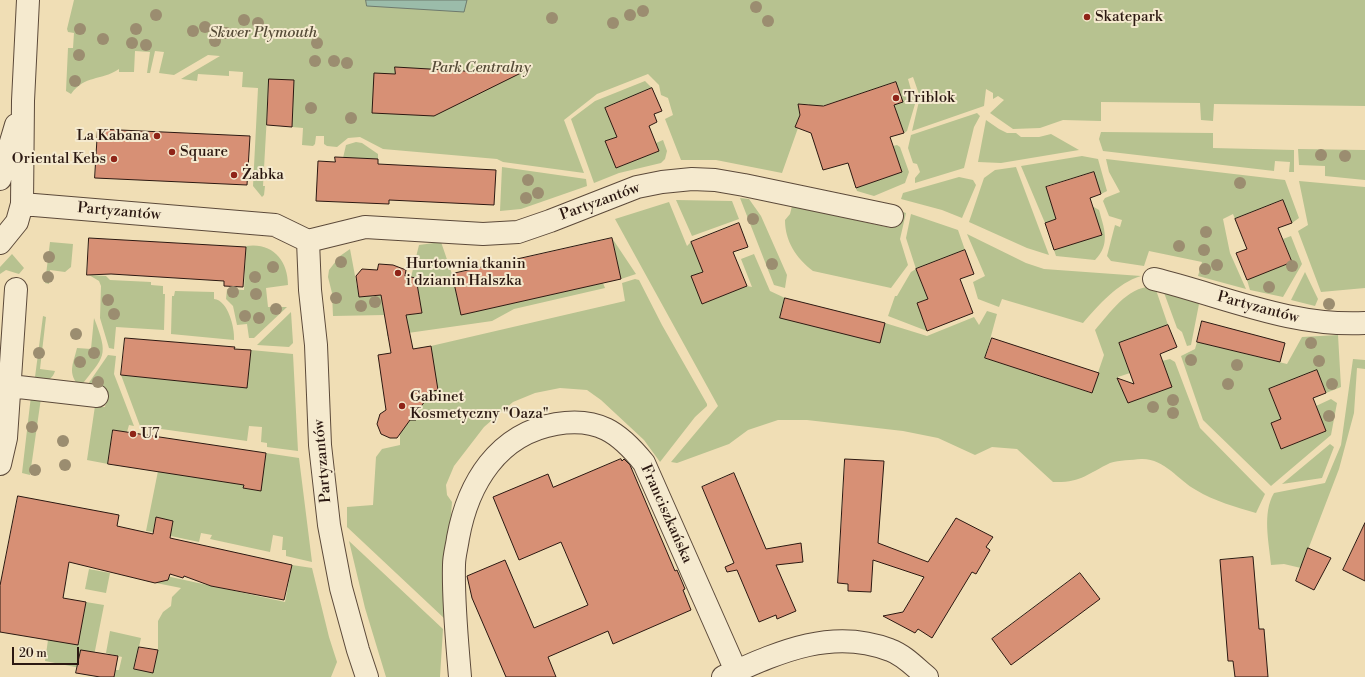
<!DOCTYPE html>
<meta charset="utf-8">
<style>
body{margin:0}
#map{position:relative;width:1365px;height:677px;overflow:hidden;background:#f0deb5;font-family:"Libre Bodoni",serif}
canvas{display:block}
.scale{position:absolute;left:12px;top:647px;width:67px;height:18px;box-sizing:border-box;border:2px solid #2b1811;border-top:0;padding-left:5px;font-size:12px;line-height:14px;white-space:nowrap;color:#2b1811;-webkit-text-stroke:3px #f5eacf;paint-order:stroke}
</style>
<div id="map">
<canvas width="1365" height="677"></canvas>
<div class="scale">20 m</div>
</div>
<script>
const context = document.querySelector('canvas').getContext('2d');
context.lineJoin = 'round';
function fill(path, color) {
  context.fillStyle = color;
  context.fill(path, 'evenodd');
}
function stroke(path, color, width, dash) {
  context.strokeStyle = color;
  context.lineWidth = width;
  context.lineCap = dash ? 'butt' : 'round';
  context.setLineDash(dash || []);
  context.stroke(path);
}
function drawText(font, color, halo, rows, align = 'center') {
  context.font = font + ' "Libre Bodoni",serif';
  context.lineWidth = 4;
  context.setLineDash([]);
  context.textBaseline = 'middle';
  context.strokeStyle = halo;
  context.fillStyle = color;
  for (const [text, x, y, turn = 0] of rows) {
    context.save();
    context.translate(x, y);
    context.rotate((+turn || 0) * Math.PI / 180);
    context.textAlign = isNaN(turn) ? turn : align;
    if (halo) context.strokeText(text, 0, 0);
    context.fillText(text, 0, 0);
    context.restore();
  }
}
fill(new Path2D(`
 M74,0H1365V106L1214,104L1213,121L1201,120L1200,103L1101,102V121L1063,120L1040,128L1013,129L990,113L1004,100L998,96L993,99V93L986,89L984,106L912,131L920,97L913,77L908,79L915,104L907,131L904,133L894,105L902,102L895,82L810,110L809,104H798L800,115L795,127L798,128L782,173L716,160H681L665,119L673,115L668,98L661,95L659,85L648,74L597,94L564,120L584,173L503,162L497,159L383,149L360,137L348,138L337,147L327,146L324,144V136H316L315,144L313,146L302,145L303,128L292,127L293,80L269,79L263,186H265L264,195L262,197L253,186L258,88L242,87L243,72L229,71V76L198,74L197,81L181,79L220,56L208,55L174,75L159,73L164,52L155,51L150,73H147L150,52L135,51L134,72H119V69C99,82 86,74 71,94L66,91L68,48H73L74,33L68,32L67,29Z
 M645,81L652,88L605,108L617,137L605,142L616,168L659,151L656,143L663,140L667,151L665,159L661,163L619,173L594,183L571,119L595,101Z
 M977,113L980,116L974,127L964,168L915,183V178L920,172L917,164L913,163L908,148L911,135Z
 M986,120L999,129L1007,133H1016L1021,137H1039L1051,134L1079,150L1001,163L978,162Z
 M1101,132L1213,133V148L1294,150V172H1289L1290,162L1275,161L1274,171L1103,151L1099,139Z
 M356,142L362,143L378,154V159L343,158L346,145Z
 M897,145L900,147L909,172L905,183L874,196L857,191L856,188L902,172L893,146Z
 M1298,149L1365,150V180L1325,176V166L1299,165Z
 M1082,156L1098,159L1107,191L1101,194L1093,172L1046,186L1056,219L1045,223L1021,166Z
 M1106,159L1285,180L1299,218L1292,223L1282,200L1235,219L1233,214L1223,219L1230,253L1246,289L1198,276L1202,262L1149,251L1144,266L1111,261L1107,256L1115,225L1120,227L1122,220L1109,216L1103,201L1105,198L1120,192L1109,172Z
 M502,167L586,179L587,186L521,209L500,211Z
 M1016,167L1049,255L1027,248L969,222L984,178L995,170Z
 M959,177L973,180L976,185L962,218L942,210L901,199L903,193Z
 M1299,181L1365,187V288L1321,292L1298,231L1308,225Z
 M740,198L749,199L761,216L787,275L785,288L774,285Z
 M676,200L732,201L739,219L692,236Z
 M669,202L687,246L691,242L703,272L692,276L702,304L747,286L752,287L741,259L754,254L770,291L785,298L780,318L880,343L885,323L927,336L974,317L979,325L987,311L997,314L985,358L1091,393L1104,355L1095,330C1110,313 1129,284 1155,287L1168,325L1119,344L1130,373L1118,377L1128,403L1172,387L1162,361L1170,359L1175,362L1200,428L1265,494L1256,513C1236,507 1214,501 1196,490C1178,480 1164,458 1141,459C1132,460 1119,460 1110,463C1087,474 1081,483 1053,482L1017,449L992,447L975,455L938,438L903,431L807,420H778L748,430L729,444L677,463L671,462L718,406L615,219Z
 M792,206L891,228L897,210L906,213L900,239L908,265L891,288L813,271C796,258 785,241 785,220L790,214Z
 M1092,206L1099,210C1104,228 1111,244 1095,260L1056,256L1054,250L1101,235Z
 M911,214L958,230L965,250L916,269L928,299L917,303L927,331L888,316L895,296H897L911,272L916,269L906,238Z
 M967,234L1026,263L1044,269L1141,276C1117,283 1099,305 1083,323L1002,299L999,307L978,299L973,282L985,276Z
 M1291,236L1302,264L1283,297L1250,290L1247,280L1292,262L1283,239Z
 M612,238L636,274L621,279Z
 M50,242L73,244L71,267L65,272L50,270L49,284L45,283Z
 M441,242L452,274L461,315L603,283L605,288L514,309L492,321L387,336V330L408,326L406,315L422,313L416,278L411,277L419,245Z
 M246,246C272,242 288,260 288,285L266,288L268,307H287L254,338H249L247,324L237,325L233,306L226,299L227,289L244,290Z
 M350,249L359,297L386,294L387,299L382,300L384,315L333,316L332,293L328,277L329,270L340,256Z
 M12,254L24,268L19,274L6,270L0,274V267Z
 M1305,272L1318,299L1315,306L1291,300Z
 M89,275L106,276L110,280L151,282V285L163,286V294H165L164,330L116,327L114,349L109,348L100,318L101,286L99,281Z
 M635,279L639,280L662,325L707,404V406L695,417L660,462L644,440L601,400L587,390L560,388L535,393L513,402L484,427L454,466L446,485L447,495L452,502L446,579L445,619L347,527V507L373,505L376,457L382,449L400,445V433L410,420H416L415,414L433,391L431,346L625,301L622,283Z
 M1163,290L1191,298L1199,304L1191,345L1187,346L1182,332L1177,328Z
 M175,291L214,292V299C228,300 235,328 234,340L171,334L172,296H174Z
 M291,312L293,343L289,347L257,345Z
 M43,316L46,317L40,369L55,371C52,381 44,382 36,380L35,377Z
 M94,318C109,357 105,355 80,387C67,373 73,365 77,348L91,349Z
 M1338,335L1341,387L1326,393L1317,370L1269,389L1281,419L1271,423L1281,449L1326,431L1316,406L1331,399L1337,403L1331,435L1271,486L1203,420L1181,356L1195,349L1197,342L1287,364L1302,337Z
 M251,350L293,354L298,451L267,447V443L261,442L262,427L249,426L247,441L140,426L121,375L247,388Z
 M108,355L116,356L114,374L134,426L129,425L127,432L113,430L108,464L87,460L95,406L105,407L107,390L86,387Z
 M1353,359L1365,360V369L1357,368L1354,413L1339,469L1301,568L1284,564L1271,565C1269,542 1262,513 1274,493L1325,483L1341,445Z
 M31,396L41,398L30,475L22,473Z
 M1330,444L1334,447L1322,478L1282,484Z
 M266,453L299,458L312,562L286,556V550H282L283,537L273,535L270,552L210,539L212,535L201,533L199,542L166,535L167,527L172,528L173,521L156,517L153,532L146,531L158,471L244,485L243,488L260,491Z
 M349,541L443,629L440,677H386L365,608Z
 M292,565L312,568L329,637L337,662L331,677H114L115,670H119L122,657L106,653L110,631L141,638L134,669L153,673L158,650V621L163,612L171,606L172,597L181,588L146,581L148,572L285,602Z
 M89,569L110,573L106,593L85,589Z
 M86,602L104,605L90,676L84,674L85,669L45,661L48,640L78,644Z`), '#b7c290');
const water = new Path2D(`
 M366,0H467L464,12L367,6Z`);
fill(water, '#9bbcaa');
stroke(water, '#6e7a6d', 1);
const building = new Path2D(`
 M395,67L481,72V67L529,69L434,116L372,113L374,73L395,74Z
 M269,79L294,80L292,127L267,125Z
 M896,82L903,102L894,105L904,133L890,137L902,172L856,188L848,163L823,170L811,133L795,127L800,115L798,104L823,106Z
 M652,88L662,111L654,114L657,122L649,126L659,151L616,168L605,141L617,137L605,108Z
 M98,129L250,136L247,185L95,178Z
 M335,157L378,159V164L496,170L494,205L389,200V204L316,201L318,161L335,162Z
 M1094,172L1101,194L1090,198L1102,235L1054,250L1045,223L1056,219L1046,187Z
 M1283,200L1292,223L1278,228L1292,262L1247,280L1236,253L1247,249L1235,219Z
 M739,223L748,247L733,252L747,286L702,304L691,276L703,272L691,242Z
 M89,238L246,247L243,287L224,286V281L111,274L87,275Z
 M612,238L621,279L461,315L452,274Z
 M965,250L974,274L960,279L973,313L927,331L917,303L928,299L916,269Z
 M379,264L393,265L406,270L405,276L416,278L422,313L406,315L413,349L431,346L438,390L433,391L415,414L416,420H410L397,438H390L381,434L377,424L380,414L386,410L378,355L391,353L381,295L359,297L356,276L362,269L377,270Z
 M785,298L885,323L880,343L780,318Z
 M1202,321L1285,343L1280,362L1197,342Z
 M1168,325L1177,347L1160,354L1172,387L1128,403L1117,378L1134,384L1119,343Z
 M125,338L235,347L234,349L251,350L247,388L121,375Z
 M992,338L1099,373L1092,393L985,358Z
 M1317,370L1326,393L1313,398L1326,431L1281,449L1271,423L1281,419L1269,389Z
 M113,430L266,453L261,491L243,488L244,485L108,464Z
 M621,459L622,461L624,459L630,465L675,571L677,570L685,589L683,590L691,610L613,644L608,631L548,657L556,677H506L472,598L467,576L505,560L534,628L588,605L561,542L519,560L493,497L548,474L553,487Z
 M845,459L884,461L878,543L928,562L956,518L993,537L986,547L990,550L976,574L972,572L932,638L918,629L915,633L883,616L903,612L924,577L873,560L871,592L848,591V584L838,583Z
 M734,473L766,549L801,543L803,562L776,565L796,611L777,619L776,615L759,622L737,570L727,572L725,567L734,563L702,487Z
 M18,496L119,515L117,526L153,534L156,517L173,521L170,538L292,565L284,600L211,586L184,576L183,578L170,574L168,580L155,583L69,562L63,598L86,602L78,645L0,632V586Z
 M1365,523V581L1343,570Z
 M1308,548L1331,558L1314,590L1296,581Z
 M1253,557L1259,629H1264L1268,677H1235L1233,661H1228L1220,560Z
 M1080,573L1100,599L1011,665L992,639Z
 M139,647L158,650L153,673L134,669Z
 M81,650L118,656L114,677H100L76,673Z`);
fill(building, '#d79075');
stroke(building, '#2b1811', 1);
const minor = new Path2D(`
 M0,179L16,125
 M22,204L275,225L308,241L365,227L483,234L518,232L550,221L637,187L662,182L692,179L715,180L744,185L892,216
 M308,241L310,290L316,345L320,445L329,525L341,588L358,650L367,677
 M0,243L17,222L22,204L23,101L28,0
 M1154,279C1224,296 1291,327 1365,323
 M10,386L97,396
 M0,464L6,438L16,289
 M460,677C457,640 453,602 454,565C454,556 457,546 458,538C468,483 498,434 556,424C598,417 619,432 644,463L736,671
 M723,677C777,653 831,627 890,650C904,655 916,668 927,677`);
stroke(minor, '#5c4a3a', 24);
stroke(minor, '#f5eacf', 22);
context.fillStyle = '#9b8d70';
for (const [x, y] of [
 [756,7],
 [643,11],
 [156,15],
 [630,15],
 [552,18],
 [244,20],
 [768,21],
 [258,23],
 [613,23],
 [205,27],
 [80,29],
 [136,29],
 [193,31],
 [226,33],
 [103,39],
 [215,41],
 [132,43],
 [317,43],
 [146,45],
 [79,55],
 [315,61],
 [334,61],
 [347,63],
 [75,81],
 [311,108],
 [351,118],
 [1321,155],
 [1345,156],
 [528,180],
 [1240,183],
 [538,193],
 [526,198],
 [753,219],
 [1206,232],
 [1179,246],
 [1204,250],
 [49,257],
 [341,262],
 [772,264],
 [1217,265],
 [1292,266],
 [273,267],
 [1205,269],
 [48,277],
 [255,277],
 [1269,287],
 [233,292],
 [256,294],
 [336,298],
 [108,300],
 [375,302],
 [1329,304],
 [361,306],
 [276,309],
 [114,314],
 [245,316],
 [259,318],
 [76,334],
 [1311,343],
 [39,353],
 [94,353],
 [1191,360],
 [1319,361],
 [80,362],
 [1237,365],
 [98,382],
 [1228,384],
 [1332,384],
 [1173,400],
 [1153,407],
 [1173,413],
 [1329,416],
 [32,427],
 [63,441],
 [65,465],
 [35,470]
]) {
  context.beginPath();
  context.arc(x, y, 6, 0, 2 * Math.PI);
  context.fill();
}
for (const [x, y, r, color] of [
 [1087,17,4,"#8f2418"],
 [896,98,4,"#8f2418"],
 [157,136,4,"#8f2418"],
 [172,152,4,"#8f2418"],
 [114,159,4,"#8f2418"],
 [234,175,4,"#8f2418"],
 [398,273,4,"#8f2418"],
 [402,406,4,"#8f2418"],
 [133,434,4,"#8f2418"]
]) {
  const dot = new Path2D();
  dot.arc(x, y, r, 0, 2 * Math.PI);
  context.fillStyle = color;
  context.fill(dot);
  stroke(dot, '#f5eacf', 1.5);
}
drawText('15px', '#2b1811', '#f5eacf', [
 ["Skatepark",1095,17],
 ["Triblok",904,98],
 ["La Kabana",149,136,"right"],
 ["Square",180,152],
 ["Oriental Kebs",106,159,"right"],
 ["Żabka",242,175],
 ["Hurtownia tkanin",406,264],
 ["i dzianin Halszka",406,281],
 ["Gabinet",410,397],
 ["Kosmetyczny \"Oaza\"",410,414],
 ["U7",141,434]
], 'left');
drawText('italic 15px', '#554b37', '#f5eacf', [
 ["Skwer Plymouth",263,33],
 ["Park Centralny",481,68]
]);
drawText('15px', '#2b1811', '#f5eacf', [
 ["Partyzantów",600,202,-20],
 ["Partyzantów",119,212,5],
 ["Partyzantów",1258,308,15],
 ["Partyzantów",323,461,-95],
 ["Franciszkańska",666,514,66]
]);
</script>
